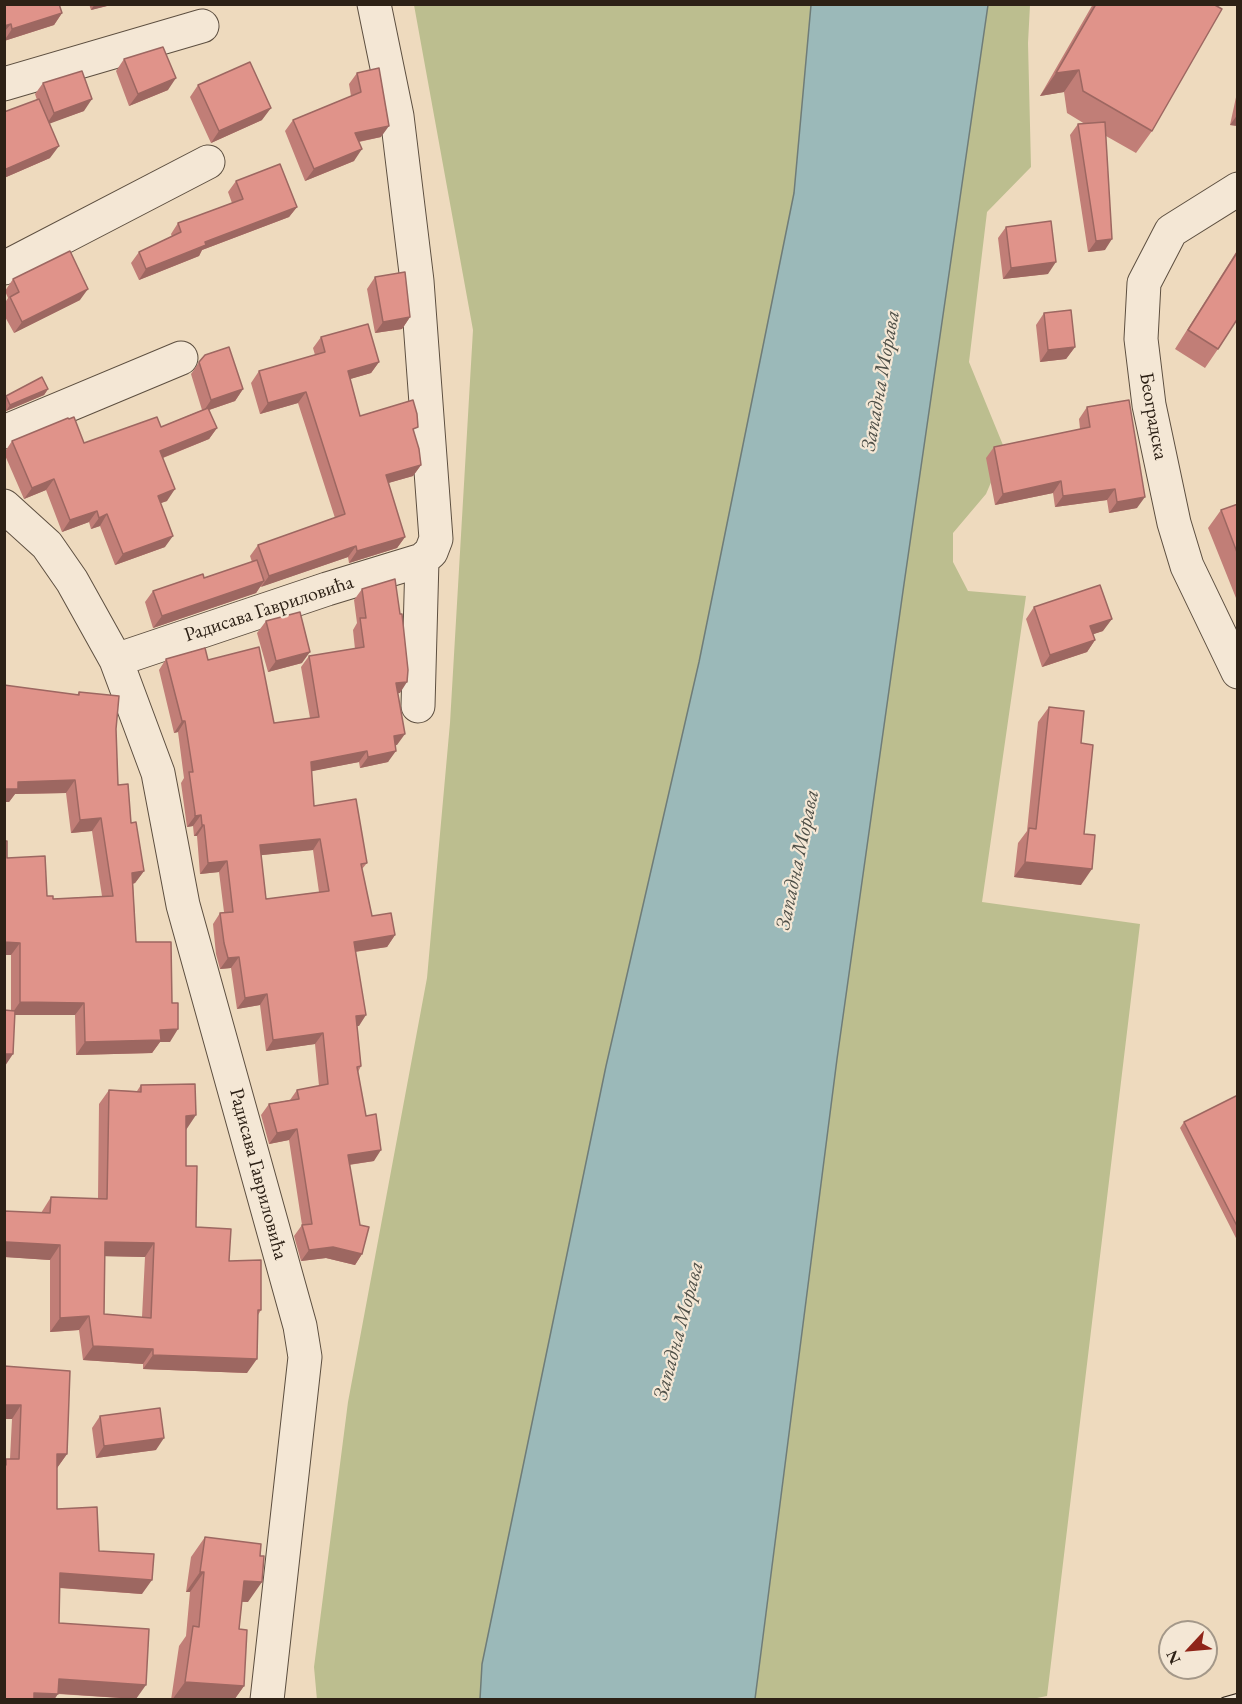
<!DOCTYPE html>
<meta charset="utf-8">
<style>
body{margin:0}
#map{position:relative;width:1242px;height:1704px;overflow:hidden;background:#eedabe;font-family:"EB Garamond",serif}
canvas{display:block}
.frame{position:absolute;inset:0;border:6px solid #2d2116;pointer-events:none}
.north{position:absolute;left:1158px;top:1620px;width:60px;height:60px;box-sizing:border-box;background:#f4e7d5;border:2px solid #a49889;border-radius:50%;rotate:244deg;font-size:16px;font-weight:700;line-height:24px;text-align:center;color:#2d2116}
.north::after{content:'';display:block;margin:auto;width:21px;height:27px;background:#8f2418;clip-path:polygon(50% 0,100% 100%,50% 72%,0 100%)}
</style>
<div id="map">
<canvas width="1242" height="1704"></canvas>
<div class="frame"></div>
<div class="north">N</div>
</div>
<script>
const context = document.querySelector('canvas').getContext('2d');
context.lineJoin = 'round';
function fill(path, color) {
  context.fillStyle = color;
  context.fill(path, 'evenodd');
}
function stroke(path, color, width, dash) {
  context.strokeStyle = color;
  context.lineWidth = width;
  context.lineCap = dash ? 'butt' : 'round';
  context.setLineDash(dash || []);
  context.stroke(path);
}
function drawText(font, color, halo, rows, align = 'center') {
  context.font = font + ' "EB Garamond",serif';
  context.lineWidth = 4.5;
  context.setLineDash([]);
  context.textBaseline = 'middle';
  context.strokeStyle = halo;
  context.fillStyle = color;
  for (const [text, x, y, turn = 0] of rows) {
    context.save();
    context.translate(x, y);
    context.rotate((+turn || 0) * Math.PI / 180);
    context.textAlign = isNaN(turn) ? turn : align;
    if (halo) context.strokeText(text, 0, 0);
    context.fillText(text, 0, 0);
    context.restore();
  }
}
fill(new Path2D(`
 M414,5H811L794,193L699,662L606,1066L482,1664L480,1699L317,1700L314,1667L348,1402L427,978L450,723L473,330Z
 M988,5H1030L1028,43L1031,167L987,212L969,362L1005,450L986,494L953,533V562L968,591L1026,596L982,902L1140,924L1047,1696L1027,1700H755L837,1059L904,584Z`), '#bcbe8f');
const water = new Path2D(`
 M811,5H988L904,584L837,1059L755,1699H480L482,1664L606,1066L699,662L794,193Z`);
fill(water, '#9bb9b9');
stroke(water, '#6f7c78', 1.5);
const minor = new Path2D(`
 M374,4L397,116L417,281L436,539L431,552L422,560L418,706
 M4,84L202,26
 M1238,189L1171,231L1144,283L1141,339L1149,405L1174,523L1187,566L1238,672
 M4,268L208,162
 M4,432L181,358
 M4,506L47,545L72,581L116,660L158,773L183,905L300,1326L305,1357L267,1700
 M116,660L327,589L422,560`);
stroke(minor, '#5d4f40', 35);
stroke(minor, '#f4e7d5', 33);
const rail = new Path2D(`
 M1224,1700L1238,1696`);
stroke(rail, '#2d2116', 7);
stroke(rail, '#f4e7d5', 4.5, [14]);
fill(new Path2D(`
 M4,4L62,13L54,25L4,41Z
 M89,4H115L91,10Z
 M1093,4H1213L1152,131L1136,153L1106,136L1105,250L1088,252L1070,135L1078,124H1085L1067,113L1064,92L1040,96Z
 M124,59L168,90L129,106L116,71Z
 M357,73L381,137L359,142L354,161L305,181L285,131L293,120L351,96L349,84Z
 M43,83L84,111L49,123L50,158L4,178V112L37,100L35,94Z
 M198,85L262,120L211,143L190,97Z
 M1238,88V126L1230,125Z
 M236,181L297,207L289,217L202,250L199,256L139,280L131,263L139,252L172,237L171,234L178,223L232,203L228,192Z
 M1006,227L1048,274L1003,279L998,238Z
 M1238,249V318L1218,349L1205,368L1175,349Z
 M375,277L410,317L402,329L375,333L367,289Z
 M13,279L80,300L14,333L4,315V304L8,298L5,291Z
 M1044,313L1075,347L1066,359L1040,362L1036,325Z
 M321,337L379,362L371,373L350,379L360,416L414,432L421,465L413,476L388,483L405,537L397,548L349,563L348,557L260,587L256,593L153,628L145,602L153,591L204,578L252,562L250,556L258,545L335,518L298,403L260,414L251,383L259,371L315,355L313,348Z
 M199,362L243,389L235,401L209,410L217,428L209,439L163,458L167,501L160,503L165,547L115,565L100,526L91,529L89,522L62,532L46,490L24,499L4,453L12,441L84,443L161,427L202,410L191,374Z
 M48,389L44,395L6,411L4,408V397L6,396Z
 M1087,407L1137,508L1109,513L1107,500L1055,507L1053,493L995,505L986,458L994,447L1080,429L1079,419Z
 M1238,504V603L1208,528L1221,510Z
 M362,589L400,693H398L397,745H395L388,762L360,768L359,762L311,771L314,806L367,863L362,869L372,916L395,935L387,947L355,952L359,1026H357L361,1066L358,1072L374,1161L349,1165L362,1254L355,1265L326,1258L301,1261L294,1236L302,1225L289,1140L269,1144L261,1115L269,1104L290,1100L297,1090L319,1086L315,1044L266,1051L260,1005L237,1009L231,968L220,969L216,954L213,924L220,913L224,912L219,872L200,874L197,836H194L193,826L187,827L181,783L184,778L178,732L174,733L159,670L166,659L208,660L274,723L310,718L301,667L309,656L355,649L353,630L357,623L354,600ZM313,850L319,892L266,899L261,855Z
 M1034,607L1103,631L1093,634L1095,640L1087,652L1042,667L1026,619Z
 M266,621L302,663L268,672L257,633Z
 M4,685L77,695L79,692L116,729L118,785L131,823L144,871L135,883L133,884L136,942L170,1042H160L152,1053L76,1055L75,1015H15L11,1011V955L7,858L47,896L53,899L102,896L92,831L71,833L66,793L15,794L9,802H4Z
 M1049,707L1081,743L1084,834L1081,885L1014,877L1018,843L1027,831L1038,722Z
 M141,1085L186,1130V1166L196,1227L229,1261L261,1310L258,1315L247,1373L143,1369V1364L83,1360L79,1330L50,1332V1260L6,1257L4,1211L41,1213L51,1197L98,1199L99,1104L109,1090L137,1091ZM105,1256L145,1257L142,1317L104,1314Z
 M1238,1095V1242L1180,1128L1184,1122Z
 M4,1366L67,1454L57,1468V1509L142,1594L59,1588V1623L136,1699L58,1694L4,1700V1462L6,1459H10L12,1419H4Z
 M100,1416L156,1450L96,1458L92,1428Z
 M205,1537L248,1602H242L239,1629L244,1686L234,1700H171L179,1646L186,1636L190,1592H186L191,1557Z`), '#c17e77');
fill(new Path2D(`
 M95,4H115L91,10Z
 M62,13L54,25L4,41L12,29Z
 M11,24L4,32V26Z
 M1079,70L1064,92L1040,96L1056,73Z
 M176,78L168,90L129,106L138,94Z
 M92,99L84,111L46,125L54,113Z
 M271,108L262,120L211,143L219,131Z
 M1238,114V126L1230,125Z
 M389,126L381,137L347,144L355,133Z
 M59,146L50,158L4,178V170Z
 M362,149L354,161L305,181L314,169Z
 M297,207L289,217L202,250L199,256L139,280L146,269L205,242Z
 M1112,239L1105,250L1088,252L1096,241Z
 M1056,262L1048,274L1003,279L1011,268Z
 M88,289L80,300L14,333L22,322Z
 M410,317L402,329L375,333L383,322Z
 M1075,347L1066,359L1040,362L1048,350Z
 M379,362L371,373L340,382L348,371Z
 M48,389L44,395L6,411L10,405Z
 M243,389L235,401L203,412L211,400Z
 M306,392L298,403L260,414L268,403Z
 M217,428L209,439L152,462L160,451Z
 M421,465L413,476L378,486L386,475Z
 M54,479L46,490L24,499L32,488Z
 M1061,481L1053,493L995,505L1003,494Z
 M175,489L167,501L150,507L158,496Z
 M1115,489L1107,500L1055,507L1063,496Z
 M1145,497L1137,508L1109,513L1117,502Z
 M97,511L89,522L62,532L70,520Z
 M107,514L100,526L91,529L99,518Z
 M173,536L165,547L115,565L123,554Z
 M405,537L397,548L349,563L357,551Z
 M356,546L348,557L261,587L269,576Z
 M264,581L256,593L153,628L162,616Z
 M1112,619L1103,631L1082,638L1090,626Z
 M1095,640L1087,652L1042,667L1050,655Z
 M310,652L302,663L268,672L276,661Z
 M407,682L400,693L388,694L396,683Z
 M182,721H185L178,732L174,733Z
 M405,734L397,745L386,747L394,736Z
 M367,751L359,762L303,773L311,762Z
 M396,751L388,762L360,768L368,757Z
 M75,780L66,793L15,794L9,802H4V789L18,782Z
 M201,815L193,826L187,827L195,816Z
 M101,818L92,831L71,833L80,820Z
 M202,825H204L197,836H194Z
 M320,839L313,850L253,856L260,845Z
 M227,861L219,872L200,874L208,863Z
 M1025,862L1092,869L1081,885L1014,877Z
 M144,871L135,883L123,885L132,873Z
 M395,935L387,947L346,953L354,942Z
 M4,942L20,943L11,955H4Z
 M239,957L231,968L220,969L228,958Z
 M267,994L260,1005L237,1009L245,998Z
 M20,1002L84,1003L75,1015H11Z
 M366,1015L359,1026L348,1027L356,1016Z
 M178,1029L170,1042H160L152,1053L76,1055L85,1042L160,1030Z
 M323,1033L315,1044L266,1051L273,1040Z
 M4,1054H13L5,1066H4Z
 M196,1115L186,1130V1116Z
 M297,1129L289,1140L269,1144L277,1133Z
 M381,1150L374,1161L340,1166L348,1155Z
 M6,1242L60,1245L50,1260L4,1257Z
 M105,1242L154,1243L145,1257L95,1256Z
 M333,1247L362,1254L355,1265L326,1258L301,1261L309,1250Z
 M89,1316L79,1330L50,1332L60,1318Z
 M93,1346L153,1349L143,1364L83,1360Z
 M153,1355L257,1359L247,1373L143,1369Z
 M4,1405H21L12,1419H4Z
 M164,1438L156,1450L96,1458L104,1446Z
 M57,1454H67L57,1468Z
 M200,1572H204L190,1592H186Z
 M60,1573L152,1580L142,1594L50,1587Z
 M244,1581L262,1582L248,1602L230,1601Z
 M59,1679L146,1685L136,1699L49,1693Z
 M185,1682L244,1686L234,1700H172Z
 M34,1693L58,1694L54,1700H29Z`), '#9d6761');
const building = new Path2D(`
 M4,4H59L62,13L12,29L11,24L4,26Z
 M1096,4H1213L1222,9L1152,131L1083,91L1079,70L1056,73Z
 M163,47L176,78L138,94L124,59Z
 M250,62L271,108L219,131L198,85Z
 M379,68L389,126L355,133L362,149L314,169L293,120L361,92L357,73Z
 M82,71L92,99L54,113L43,83Z
 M39,99L59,146L4,170V112Z
 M1105,122L1112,239L1096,241L1078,124Z
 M280,164L297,207L205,242L206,245L146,269L139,252L181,232L178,223L243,199L236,181Z
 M1051,221L1056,262L1011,268L1006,227Z
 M70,251L88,289L22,322L10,297L19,292L13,279Z
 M1238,251V318L1218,349L1188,330Z
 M405,272L410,317L383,322L375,277Z
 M1071,310L1075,347L1048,350L1044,313Z
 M368,324L379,362L348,371L360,416L413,400L417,414L418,427L413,429L419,449L421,465L386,475L405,537L357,551L356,546L269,576L258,545L345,514L306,392L268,403L259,371L325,352L321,337Z
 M229,347L243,389L211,400L199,362L205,355Z
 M42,377L48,389L10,405L6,396Z
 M1129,400L1145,497L1117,502L1115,489L1063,496L1061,481L1003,494L994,447L1090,427L1087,407Z
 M208,408L217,428L160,451L175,489L158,496L173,536L123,554L107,514L99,518L97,511L70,520L54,479L32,488L12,441L68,418L69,419L74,417L84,443L157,417L161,427Z
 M1238,504V555L1221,510Z
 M257,560L264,581L162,616L153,591L203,574L204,578Z
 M395,579L400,614H402L408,670L407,682L396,683L405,734L394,736L396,751L368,757L367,751L311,762L314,806L356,799L367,863L361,864L372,916L391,913L395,935L354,942L366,1015L356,1016L361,1066L357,1067L366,1116L376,1114L381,1150L348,1155L360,1225L369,1227L362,1254L333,1247L309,1250L302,1225L312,1224L297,1129L277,1133L269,1104L299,1099L297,1090L328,1084L323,1033L273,1040L267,994L245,998L239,957L228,958L224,943L220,913L233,912L227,861L208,863L204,825H202L201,815L195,816V813L189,772H193L185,721H182L166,659L205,648L208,660L259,647L274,723L319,717L309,656L364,647L360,618H366L362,589ZM320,839L329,891L266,899L260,845Z
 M1100,585L1112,619L1090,626L1095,640L1050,655L1034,607Z
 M300,612L310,652L276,661L266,621Z
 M4,685L79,695V692L119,696L116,729L118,785L128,784L131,823L136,822L144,871L132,873L136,942H171L172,1003H178V1029L160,1030L161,1040L85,1042L84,1003L20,1002V943L4,942V841H7V858L45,856L47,896H53V899L113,896L101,818L80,820L75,780L18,782V789H4Z
 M1049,707L1084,711L1081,743L1093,745L1084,834L1095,835L1092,869L1025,862L1029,828L1036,829Z
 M4,1010L15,1011L13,1054H4Z
 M195,1084L196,1115L186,1116V1166H197L196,1227L231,1229L229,1261L261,1260V1310H258L257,1359L153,1355V1349L93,1346L89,1316L60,1318V1245L6,1242L4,1276V1211L50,1213L51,1197L107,1199L109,1090L141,1092V1085ZM105,1242L154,1243L151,1318L104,1314Z
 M1238,1095V1228L1184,1122Z
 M4,1366L70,1371L67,1454H57V1509L97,1507L99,1551L154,1554L152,1580L60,1573L59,1623L149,1629L146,1685L59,1679L58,1694L34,1693V1700H4V1465H6V1459H19L21,1405H4Z
 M160,1408L164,1438L104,1446L100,1416Z
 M205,1537L261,1544L260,1556H264L262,1582L244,1581L239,1629L247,1630L244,1686L185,1682L193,1626L199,1627L204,1572H200Z`);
fill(building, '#e0938a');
stroke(building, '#9d6761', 1.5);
drawText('20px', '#2d2116', '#f4e7d5', [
 ["Београдска",1153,416,80],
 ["Радисава Гавриловића",269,609,-18],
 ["Радисава Гавриловића",258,1174,75]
]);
drawText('italic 21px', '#4e4f47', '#f4e7d5', [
 ["Западна Морава",881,381,-80],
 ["Западна Морава",798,860,-78],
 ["Западна Морава",679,1331,-75]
]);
</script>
